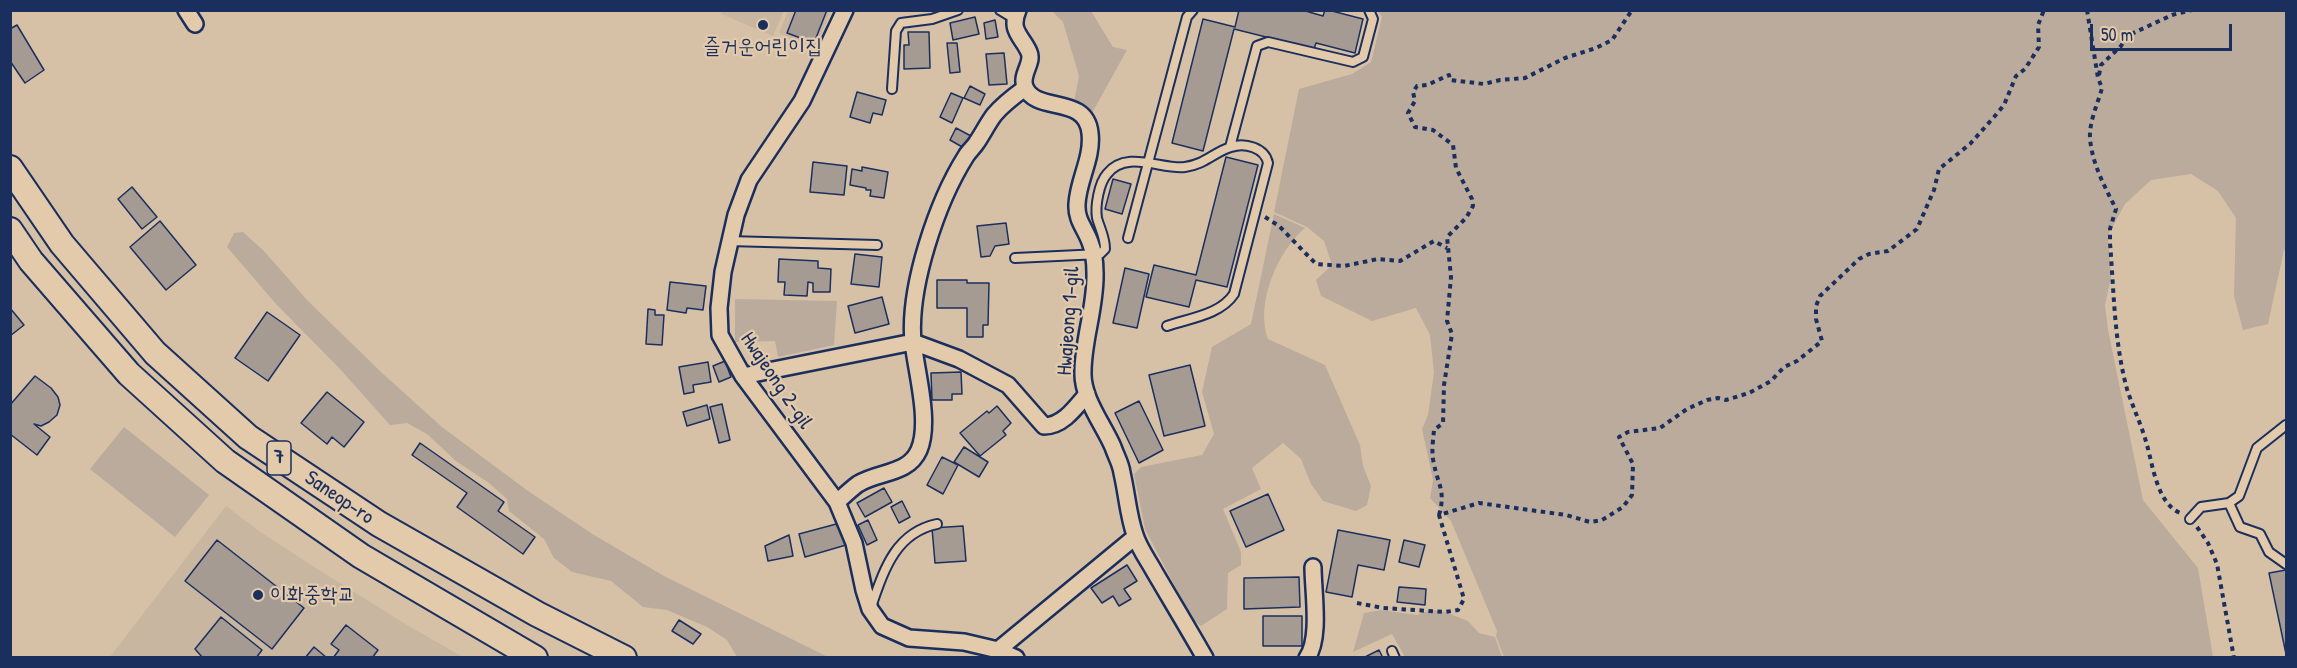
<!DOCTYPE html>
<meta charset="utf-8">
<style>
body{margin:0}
#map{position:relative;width:2297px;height:668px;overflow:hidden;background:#d7c1a6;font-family:"Patrick Hand",sans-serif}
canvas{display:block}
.frame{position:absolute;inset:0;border:12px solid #1b2f5e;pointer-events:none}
.scale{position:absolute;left:2090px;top:24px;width:142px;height:27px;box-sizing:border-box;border:3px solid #1b2f5e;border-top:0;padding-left:8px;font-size:18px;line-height:21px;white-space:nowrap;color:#1b2f5e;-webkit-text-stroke:4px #e3caab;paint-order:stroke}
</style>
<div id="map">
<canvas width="2297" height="668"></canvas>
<div class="frame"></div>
<div class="scale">50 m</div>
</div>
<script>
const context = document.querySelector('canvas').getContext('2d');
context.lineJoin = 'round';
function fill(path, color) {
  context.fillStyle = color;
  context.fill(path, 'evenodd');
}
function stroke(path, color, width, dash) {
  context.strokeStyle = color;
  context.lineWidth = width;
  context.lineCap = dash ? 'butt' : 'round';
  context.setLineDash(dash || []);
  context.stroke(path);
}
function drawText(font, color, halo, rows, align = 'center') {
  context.font = font + ' "Patrick Hand","Poor Story",sans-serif';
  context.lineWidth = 4.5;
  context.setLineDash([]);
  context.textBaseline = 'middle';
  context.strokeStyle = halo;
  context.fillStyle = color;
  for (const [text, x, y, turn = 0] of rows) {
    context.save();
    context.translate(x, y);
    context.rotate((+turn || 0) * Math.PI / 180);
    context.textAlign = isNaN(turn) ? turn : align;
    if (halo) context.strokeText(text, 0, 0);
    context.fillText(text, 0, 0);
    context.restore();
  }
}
fill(new Path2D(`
 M723,11V10L784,11L773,36L721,14Z
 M788,11H831L815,48L779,33Z
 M226,506L259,531L311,565L407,625L463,657L109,658Z`), '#c8b6a0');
fill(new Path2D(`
 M1052,11H1091L1113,47L1127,50L1092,113L1074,102L1079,76L1063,22Z
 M1378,11H2286V250H2284L2268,324L2243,330L2234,296L2236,218L2218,191L2191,174L2151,180L2125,204L2108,235L2111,277L2105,305L2108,330L2143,500L2198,568L2213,657H1504L1496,636L1497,631L1451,521L1430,498L1433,480L1422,429L1428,415L1434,372L1430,335L1416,308L1372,321L1321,296L1316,280L1332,265L1324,241L1307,227L1274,212L1299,89L1352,74L1371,62L1382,17Z
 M1274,214L1305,228C1277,252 1255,304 1268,339L1325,365L1360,445L1363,466L1371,486L1367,505L1356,511L1323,501L1311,484L1301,459L1283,443L1252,468L1261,489L1223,509L1241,552V565L1228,573L1227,609L1201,626L1192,619L1145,529L1134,474L1141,467L1202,455L1214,434L1202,392L1212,347L1251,324Z
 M243,232L264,251L308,301L381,372L442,427L528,491L594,535L664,576L828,657H737L727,640L707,627L667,610L643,607L611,581L572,572L554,558L544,539L509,511L507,499L489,483L456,461L427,434L407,423L390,425L340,369L276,304L227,247L234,233Z
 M735,299L837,301L834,345L778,357L775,341L735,342Z
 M124,427L209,495L175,537L90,469Z
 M1381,610L1417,615L1431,610L1445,612L1468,621L1479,633L1495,637L1502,657H1405L1392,634L1353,652L1364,613Z`), '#bbab9c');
const building = new Path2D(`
 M796,10H827L814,43L787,33Z
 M1239,10H1302L1323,16L1325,10H1328L1363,19L1355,53L1316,43L1314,49L1234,29L1203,151L1172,143L1203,19L1235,27Z
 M975,17L979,34L953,40L950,23Z
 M995,20L998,37L986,39L984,23Z
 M17,25L44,70L25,83L10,61V29Z
 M908,32H929L930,68L904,69V45H909Z
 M947,43H957L960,72L950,73Z
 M1004,53L1007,84L989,85L986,54Z
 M970,86L985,94L980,105L964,98Z
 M857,92L886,100L882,115L873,113L870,123L850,117Z
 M951,93L963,98L952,123L940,117Z
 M956,128L971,136L964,148L950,140Z
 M1226,157L1258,165L1227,287L1196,280L1189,307L1146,297L1154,265L1196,275Z
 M813,162L847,166L844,195L810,192Z
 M862,167L888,172L884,198L870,196L871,190H866V188L850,185L852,169L862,171Z
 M1113,179L1131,184L1122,214L1105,209Z
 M132,187L157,217L142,229L118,199Z
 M160,221L196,265L166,290L130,247Z
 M1006,223L1009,244L995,246L990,256L981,257L977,226Z
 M855,254L882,257L879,287L851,284Z
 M779,259L818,261V268L831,269L830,292H813V283L808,282L807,296L784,295L785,282H778Z
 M1125,268L1149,274L1137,328L1113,323Z
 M937,280H967V283H989L988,325H983V337H967V308H937Z
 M670,282L706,286L703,310L687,308L686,313L667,310Z
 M882,297L889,324L855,333L848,306Z
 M10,308L24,325L10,336Z
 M648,309L655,310V315H664L662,345L646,344Z
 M267,312L300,335L268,381L235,358Z
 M725,361L731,377L719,382L713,366Z
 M708,362L711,382L693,385L694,392L684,394L679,367Z
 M1190,365L1205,426L1164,436L1149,375Z
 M961,372L962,394H952V400H932L931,373Z
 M35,376L51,388L58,397L60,405L57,415L49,422L41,426L34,424L50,437L37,455L10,434V405Z
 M327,392L364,422L344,447L332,437L327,444L301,423Z
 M1139,401L1163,450L1139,463L1115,413Z
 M722,404L730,440L719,443L710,407Z
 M707,405L710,419L687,426L683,412Z
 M997,406L1011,423L1003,431L1006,435L980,456L960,433L987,411L989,413Z
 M420,443L504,502L498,511L535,537L523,554L457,507L467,493L412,455Z
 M964,447L988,462L979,477L954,462Z
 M942,457L958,465L943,494L927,485Z
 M884,488L892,502L865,517L857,503Z
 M1268,494L1284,530L1246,547L1230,511Z
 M902,501L910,517L899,523L891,507Z
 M868,520L877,540L867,545L858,525Z
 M840,523L846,545L805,557L799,534Z
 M963,526L966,561L935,563L932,528Z
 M1338,530L1390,540L1384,570L1358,565L1352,597L1326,592Z
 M789,535L793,556L768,561L765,546Z
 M217,540L304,608L272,649L185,581Z
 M1404,540L1425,545L1419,567L1399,562Z
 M1127,565L1137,581L1124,589L1131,599L1119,606L1113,596L1102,603L1091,588Z
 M2286,570V654L2269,573Z
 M1299,577L1300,607L1244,609V578Z
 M1399,587L1426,589L1425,605L1397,602Z
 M1263,616H1302V646H1263Z
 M221,617L262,650L256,658H203L195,649Z
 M679,620L701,634L693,644L672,631Z
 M346,625L378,650L372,658H333L339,650L331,644Z
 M314,647L327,658H305Z
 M1379,650L1383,658H1363Z`);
fill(building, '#a59b93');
stroke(building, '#1b2f5e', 1.5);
const lane = new Path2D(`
 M1000,10L1015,19
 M892,89L896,31L901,23L932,19L958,10
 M1230,147L1257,46L1268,42L1353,62L1363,57L1373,19L1369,10
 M1128,238L1187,17L1193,10
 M728,241L877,245
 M1015,258L1100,254L1105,249C1105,237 1100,229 1097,218C1095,206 1099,183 1107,174C1126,149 1162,170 1185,167C1206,164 1214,152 1231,147C1245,142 1265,148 1268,163L1234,294C1220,315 1190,318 1167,326
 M2229,503L2240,527L2260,534L2269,552L2286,564
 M2190,519L2201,507L2229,503L2239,496L2257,448L2286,425
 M871,607C884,570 895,533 937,524
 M1392,651L1395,658`);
const street = new Path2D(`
 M186,10L195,24
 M845,10L802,101L749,180L736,215L723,272L719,308L720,335L743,376L837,502L854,543L864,590L870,609L882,626L909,638L964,642L998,650L1016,658
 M1018,10C1009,31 1022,36 1029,52C1034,63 1020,74 1025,87C1036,114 1086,94 1090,133C1093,158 1078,180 1077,204C1076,220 1085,228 1090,242C1094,252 1095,263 1095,273C1096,307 1083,339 1083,372C1082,398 1103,424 1113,447C1116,456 1121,464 1122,473C1127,494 1128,515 1135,535C1139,548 1148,560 1154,571C1171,600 1188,628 1205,658
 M743,376L913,342L959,359L1008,385L1044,426C1063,426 1076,407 1087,394
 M837,502C844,496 851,489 858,484C879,471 908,475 919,450C931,422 916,371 913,342C908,287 937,202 966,156C969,151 974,147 977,142C983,133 988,123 994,115C1003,104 1014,96 1025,88
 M998,650L1135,537
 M1307,658C1321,638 1313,592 1313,567`);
const primary = new Path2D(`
 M10,168L62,244L155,353L248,437L379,524L537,614L624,658
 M10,230L31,261L129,374L225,461L361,556L535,658`);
stroke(lane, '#1b2f5e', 12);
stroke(street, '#1b2f5e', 20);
stroke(primary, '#1b2f5e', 28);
stroke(new Path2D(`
 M2087,10L2098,78L2102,88C2098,103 2089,122 2090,138C2092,164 2105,187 2116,209L2110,229V243C2114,291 2114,342 2127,389C2133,408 2142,426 2147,445C2153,466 2157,503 2180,513
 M2099,75L2101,65L2121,46L2127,36L2172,15L2192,10
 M1265,217L1279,226L1316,264L1344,266L1378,259L1400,261L1434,241L1447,248
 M1439,515C1446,491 1438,485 1434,464C1431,453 1433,441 1434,430L1443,423L1444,385L1452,334L1447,321L1451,277L1447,237L1466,218L1473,206L1472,199L1456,168L1453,145L1433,130L1415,127L1408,113L1415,101L1413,92L1417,86L1427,85L1449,75L1450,80L1484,84L1500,80L1525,78L1565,58L1596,48L1612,40L1632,10
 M2197,527L2208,543L2217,564L2234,658
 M1357,603L1383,608L1445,612L1458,610L1464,599L1439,515L1479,503L1566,515L1590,522L1602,520L1623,507L1632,495L1633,464L1619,437L1628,432L1660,428L1687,409L1707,400L1718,398L1726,400L1749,393L1771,381L1784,367L1797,361L1822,341L1816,319V306L1820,296L1859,259L1869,254L1888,251L1917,229L1934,190L1939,169L1970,144L1994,117L2004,105L2016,76L2025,69L2039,47L2038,25L2044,10`), '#1b2f5e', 4, [4.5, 4.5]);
stroke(lane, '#e3caab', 8);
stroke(street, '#e3caab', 15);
stroke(primary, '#e3caab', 24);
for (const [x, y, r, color] of [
 [763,25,6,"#1b2f5e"],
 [258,595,6,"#1b2f5e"]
]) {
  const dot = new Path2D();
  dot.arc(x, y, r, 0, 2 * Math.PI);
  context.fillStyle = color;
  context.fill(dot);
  stroke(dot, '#e3caab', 2);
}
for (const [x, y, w] of [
 [279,458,24]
]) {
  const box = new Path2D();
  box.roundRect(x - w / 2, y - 17, w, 34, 4.5);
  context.fillStyle = '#e3caab';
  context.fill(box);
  stroke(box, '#1b2f5e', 1.5);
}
drawText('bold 20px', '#1b2f5e', null, [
 ["7",279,458]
]);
drawText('21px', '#1b2f5e', '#e3caab', [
 ["즐거운어린이집",763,47],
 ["이화중학교",270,595,"left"]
]);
drawText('21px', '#1b2f5e', '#e3caab', [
 ["Hwajeong 1-gil",1069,321,-86],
 ["Hwajeong 2-gil",776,381,56],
 ["Saneop-ro",339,498,34]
]);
</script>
